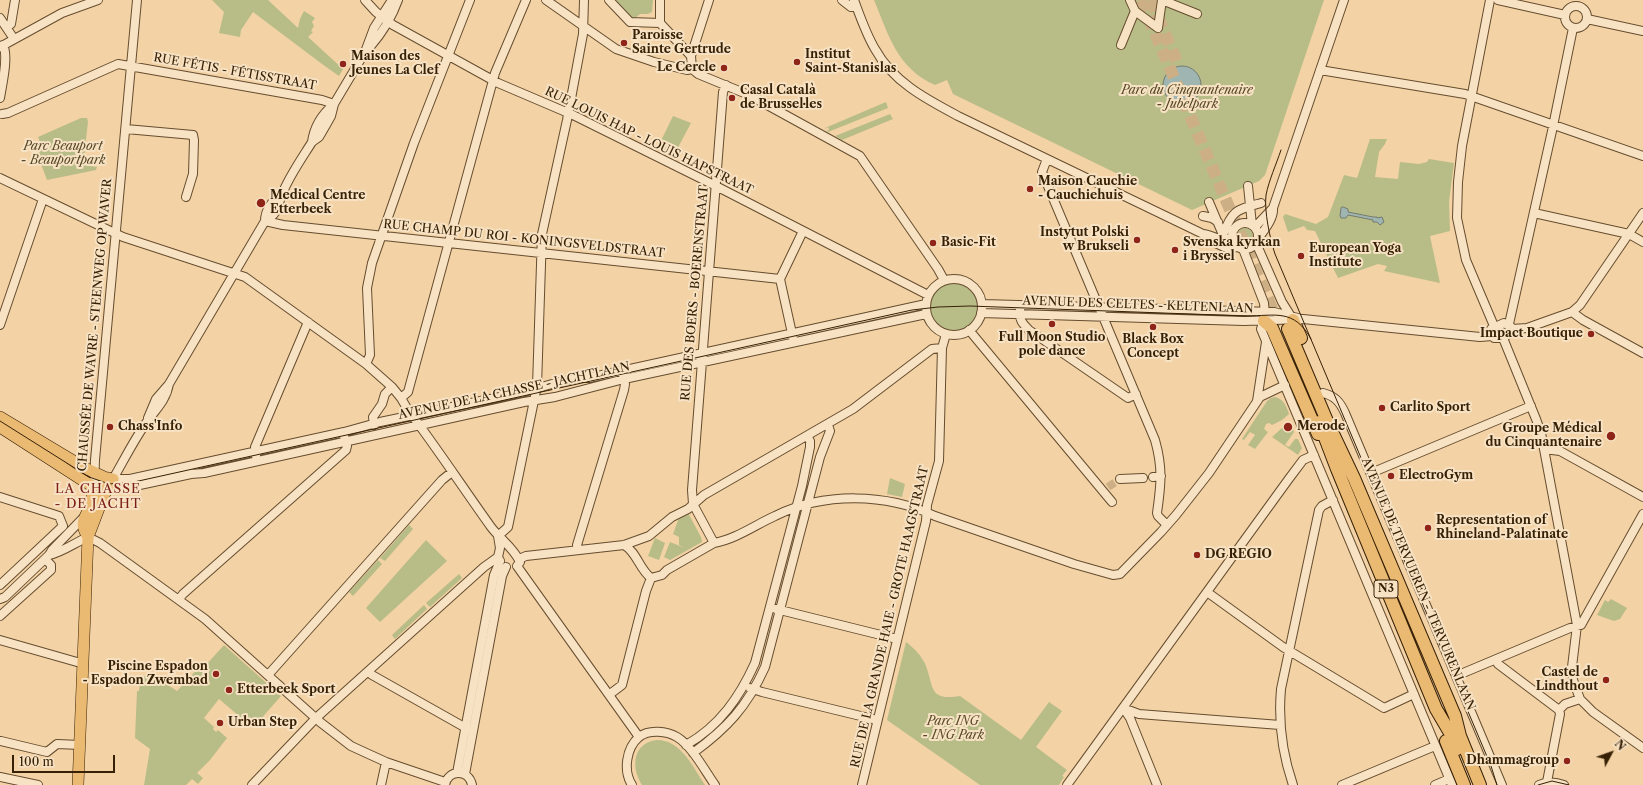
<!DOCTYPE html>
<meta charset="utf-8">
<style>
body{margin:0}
#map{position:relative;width:1643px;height:785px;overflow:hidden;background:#f3d2a5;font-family:"Libre Caslon Text",serif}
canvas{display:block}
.north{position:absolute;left:1591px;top:733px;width:40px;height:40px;-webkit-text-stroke:3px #f7e2c4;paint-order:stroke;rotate:49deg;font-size:11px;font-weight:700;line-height:16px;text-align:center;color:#372106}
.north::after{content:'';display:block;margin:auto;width:14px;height:18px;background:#372106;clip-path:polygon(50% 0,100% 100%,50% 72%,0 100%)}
.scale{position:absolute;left:12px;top:755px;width:103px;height:18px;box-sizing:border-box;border:2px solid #372106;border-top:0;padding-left:5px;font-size:12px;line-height:14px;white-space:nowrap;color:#372106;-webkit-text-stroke:3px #f7e2c4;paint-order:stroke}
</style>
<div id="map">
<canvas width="1643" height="785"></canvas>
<div class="north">N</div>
<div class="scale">100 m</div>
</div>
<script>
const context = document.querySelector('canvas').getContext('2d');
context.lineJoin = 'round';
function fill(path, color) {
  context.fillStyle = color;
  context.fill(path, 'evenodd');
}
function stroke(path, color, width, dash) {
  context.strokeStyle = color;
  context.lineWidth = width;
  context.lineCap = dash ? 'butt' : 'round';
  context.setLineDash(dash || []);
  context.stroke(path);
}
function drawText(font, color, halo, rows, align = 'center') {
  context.font = font + ' "Libre Caslon Text",serif';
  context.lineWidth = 4;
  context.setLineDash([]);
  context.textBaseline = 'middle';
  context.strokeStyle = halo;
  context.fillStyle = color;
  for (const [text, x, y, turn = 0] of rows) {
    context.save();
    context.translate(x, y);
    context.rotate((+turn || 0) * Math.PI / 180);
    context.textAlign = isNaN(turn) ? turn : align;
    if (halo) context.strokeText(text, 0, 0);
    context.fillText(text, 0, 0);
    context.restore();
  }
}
fill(new Path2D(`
 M212,0H268L298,28L300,19L304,11L315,18L312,22L314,26L311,31L313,32L308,37L343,69L339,76L322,64L253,12L241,30L240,37L219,33L224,12Z
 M613,0H653L652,12L648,14H640L633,20Z
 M874,0H1324L1265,175L1259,181L1192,210L953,94L947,80L935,85C897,68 889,36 874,0Z
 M886,102L888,108L828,132L826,131L829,130L828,127L825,129V128Z
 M890,114L893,119L842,140L835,136Z
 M673,116L691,123L673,157L657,149Z
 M81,118H87L88,122L83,165L97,167L96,170L47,180L38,156L42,147L38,137Z
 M1370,139H1387L1385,144L1379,152L1375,177L1398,179L1400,162L1419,164L1427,162L1429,159L1454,163L1449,202L1450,231L1430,236L1440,283L1384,271L1387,266L1378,264L1338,278L1315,231L1307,230L1304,226L1288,232L1283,217L1285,214L1316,224L1328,217L1344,175L1357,178Z
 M1237 236a8 8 0 1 1 16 0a8 8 0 1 1-16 0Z
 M929 307a25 25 0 1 1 50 0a25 25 0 1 1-50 0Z
 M1275,397C1284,399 1286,406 1289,414L1282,420L1272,425L1269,423L1266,424L1264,429L1268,432L1255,449L1248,445L1255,435L1250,432L1244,440L1242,439L1267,401L1271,398Z
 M1288,425L1292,427L1294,432L1285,445L1289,447L1295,439H1298L1302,448L1298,455L1272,437L1282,428Z
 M890,478L905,484L902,497L887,494Z
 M687,511L701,537L702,542L670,560L664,557L670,542L685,548L679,545V537L673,534L680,515Z
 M409,525L413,529L385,561L380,558Z
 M655,538L665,543L659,560L648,556Z
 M426,540L447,561L380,622L366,608Z
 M378,560L382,564L353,596L349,592Z
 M459,574L462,578L430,607L426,603Z
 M1611,599L1627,608L1620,619L1614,621L1597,615L1605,600L1608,602Z
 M424,605L427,609L395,639L392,635Z
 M906,642C914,648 922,656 926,666C934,688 929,701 960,696L1021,740L1049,702L1062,711L1036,747L1067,770L1062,776L1064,777L1059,785H980L887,720Z
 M224,645L281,696L253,728L219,699L204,718L214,727L213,729L216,732L218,730L227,738L210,760L197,773L203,778L198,784L192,779L186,785H144L150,749L135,738L137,691H139L140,682H138V678L152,675L177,691L203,663L206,665Z
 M657,740C681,740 693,767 705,785H642C631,768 632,743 657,740Z`), '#b8bd88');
const water = new Path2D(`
 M1163 85a19 19 0 1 1 38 0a19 19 0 1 1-38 0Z
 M1343,207L1348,209V212L1373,217H1377V218L1382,217L1384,222L1380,225L1377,222H1373V220L1348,215L1346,218H1341L1340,216L1341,208Z`);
fill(water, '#9fb5b1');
stroke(water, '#757a6d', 1);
stroke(new Path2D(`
 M1108,487L1120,479`), '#cdaf85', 8, [8, 4]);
stroke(new Path2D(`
 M1141,0L1282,332
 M1151,0L1177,62`), '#cdaf85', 12, [12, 6]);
const minor = new Path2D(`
 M365,0L376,12L393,25L498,83L573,115L710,183L928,295
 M546,0L616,49L654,62L687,70L692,69L698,74L749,95L860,156L938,269L944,280
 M609,0L630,22L660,23
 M660,0V23
 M842,0L851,7L856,6
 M854,0C860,16 866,34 875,49C893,82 926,99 958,116L1203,234C1214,235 1222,244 1232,237
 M1162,0L1197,14
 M1490,0L1462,146L1458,182L1457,218L1466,260L1494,326
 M1498,0L1565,15
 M1565 17a11 11 0 1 1 22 0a11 11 0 1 1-22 0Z
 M1135,11L1158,28L1162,0
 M0,18L14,39
 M1587,19L1643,31
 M660,23L691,56L692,69
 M6,27L11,24L15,0
 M1121,45L1135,11L1130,0
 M0,47L62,13L98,0
 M370,47C382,33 392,17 398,0
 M691,56L709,0
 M1320,70L1465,94L1643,156
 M0,98C2,85 9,56 3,45
 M2,114L8,113L118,64L322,100L334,104
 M126,129L193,135L194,140L193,174L186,197
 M312,142C314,127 322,114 334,104
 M1047,159L1042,172L1155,440C1163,468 1161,485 1157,513L1158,516L1167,525
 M0,178L123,237L245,277L366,364L392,387L401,398L408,410C437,448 463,488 491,527C500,539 514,548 520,562L517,566
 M1248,186L1252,225
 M1209,202L1223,235
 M1534,213L1629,234L1643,242
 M1203,216L1212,218L1218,222
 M265,221L283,225L780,279
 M265,221C265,209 273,200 282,193
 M1232 236a13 13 0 1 1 26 0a13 13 0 1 1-26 0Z
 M1255,227L1272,209
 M1223,235C1232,210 1236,210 1261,203
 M1258,239C1264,230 1274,219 1273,208L1344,0
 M1209,240L1226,248L1239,247
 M1256,243L1282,302L1292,318
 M1243,249L1264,303L1265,315L1261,329L1452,785
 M926 307a28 28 0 1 1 56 0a28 28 0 1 1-56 0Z
 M982,304L1274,312L1298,318
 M1020,310C1019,320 1022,323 1029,330L1128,398L1136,394
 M1572,312L1583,320L1643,353
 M981,313L1244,321L1303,319L1480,337L1492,336
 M1504,323L1511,327L1510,333L1503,338H1494L1490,332L1491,329Z
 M1509,324L1552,131L1573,28
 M0,325L43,199
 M1512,329L1527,328L1572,312L1580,305L1643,213
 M969,330L1112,502
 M793,338L780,279L803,231
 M1503,338L1536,419L1541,433L1577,625L1572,667L1573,680L1580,699L1593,712L1643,748
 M366,364L370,355L367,288L372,263L414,143L470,0
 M169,384C166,401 156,409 146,423C134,440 124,460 113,479H130L344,432L380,422L524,392L552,384L578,378H589L926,304
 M1323,393C1335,396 1340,402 1345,413L1502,785
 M401,398L408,392L495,73L526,0
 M1257,401L1266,342
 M148,418L156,399L169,384L265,221C280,213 277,204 283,192C290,175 302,158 312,142L319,137L326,125L331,116L334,104L365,52L374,28L392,0
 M374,425L373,417L382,404L385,394L392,387
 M1544,449L1560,451L1643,497
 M256,456L255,447L308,322
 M1371,473L1531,406
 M1153,477L1161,476
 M1120,479L1143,478
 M94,487L95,460L137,0
 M107,488L135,486L191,474L204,473L524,402L555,397L624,379L926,314
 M0,497L59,516L63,526L0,585
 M498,536L508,527L537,386L542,234L567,120L583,34L584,0
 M498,536L500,548L498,557L500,561
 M714,543C736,539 755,525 775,516C824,492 886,493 935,516L1074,564L1113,575L1120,574L1161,532L1176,515L1209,473L1260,397L1285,385
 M624,545C637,552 639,569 651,578
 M578,550L577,545L624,390L625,384L623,375
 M49,555C61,553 76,542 88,537L100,543L205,619L320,722L351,746L386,762L445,782
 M519,559L526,556L624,545L649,536L672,517L688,509L704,495L853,409L932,349L942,348
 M517,566L639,737
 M651,578L662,575L667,570L714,543L693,504L692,490L723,92L726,85
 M1207,592L1283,647L1384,708L1414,694
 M0,599L5,597L49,555L52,550L84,517
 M179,599L183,594L346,450L347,446L344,436
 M776,609L897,639
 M0,616L51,570V565L45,559
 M0,640L77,662H83
 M1496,660L1498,664L1559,710
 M369,671L372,675L466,728L470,729
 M268,675L442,480L452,472
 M1456,676L1570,628L1581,625L1643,514
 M750,688L762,692L877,720
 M610,694L622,685L646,591L651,578
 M1123,708L1139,714L1280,725
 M1124,709L1130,718L1157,785
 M1,741L47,752L57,744L80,745
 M686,745C720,726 740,696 755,663L802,486L810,447V441L807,436
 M693,753C727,728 747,707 765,667L820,457L830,431L828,425
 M457,773L494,575L500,561
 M465,774L502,576L506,567
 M0,777L38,785
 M1547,782L1560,714L1559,710L1565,704L1580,699
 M252,785L316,718L484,567L498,557
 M381,785L386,762
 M445,785C448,769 469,769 472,785
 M632,785C623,771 626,748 639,737C649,729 667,731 677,737C692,746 705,771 715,785
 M862,785L926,521L927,505L939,461L942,348L946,334
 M1067,785L1288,480L1303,460L1314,455
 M1293,785C1282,753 1278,723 1281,689L1319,510L1322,506L1333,500
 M1342,785L1435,746
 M1435,785L1449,779
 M1539,785C1548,781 1555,782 1564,785`);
const major = new Path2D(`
 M0,417L85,468L104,477L113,479L104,495L88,537L78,785
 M0,427L79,478L94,487L107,488
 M88,537C78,522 86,518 91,503C92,498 93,492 94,487`);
const highway = new Path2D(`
 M1293,320L1301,338
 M1264,321L1272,328L1318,434
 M1288,329L1327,421L1354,478L1455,716L1460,736L1480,785
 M1319,422L1337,469L1436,709L1453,738L1457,749
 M1446,741L1464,785`);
stroke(minor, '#664d2e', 10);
stroke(major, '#372106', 12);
stroke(highway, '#372106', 14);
stroke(minor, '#f7e2c4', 8);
stroke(major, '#eab972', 11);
stroke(highway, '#eab972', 12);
stroke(new Path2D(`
 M1281,150C1276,165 1269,180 1266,195C1264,211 1270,239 1275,254L1491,766L1497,785
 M0,421L89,477L109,484L134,482L912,310L938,307L970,306L1246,316C1275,316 1294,308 1311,339
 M1538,785L1552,781L1569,785`), '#372106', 1);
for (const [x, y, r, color] of [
 [624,43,4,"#8f2418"],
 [797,62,4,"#8f2418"],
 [343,64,4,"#8f2418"],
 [724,68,4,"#8f2418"],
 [732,98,4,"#8f2418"],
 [1030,189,4,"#8f2418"],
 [261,203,5,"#8f2418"],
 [1137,240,4,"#8f2418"],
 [933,243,4,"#8f2418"],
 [1175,250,4,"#8f2418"],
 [1301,256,4,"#8f2418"],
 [1052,324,4,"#8f2418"],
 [1153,327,4,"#8f2418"],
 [1591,334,4,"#8f2418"],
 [1382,408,4,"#8f2418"],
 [110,427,4,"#8f2418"],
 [1288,427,5,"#8f2418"],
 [1611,436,5,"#8f2418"],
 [1391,476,4,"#8f2418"],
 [1428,528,4,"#8f2418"],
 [1197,555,4,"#8f2418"],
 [216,674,4,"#8f2418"],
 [1606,680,4,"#8f2418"],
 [229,690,4,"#8f2418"],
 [220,723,4,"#8f2418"],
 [1567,761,4,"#8f2418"]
]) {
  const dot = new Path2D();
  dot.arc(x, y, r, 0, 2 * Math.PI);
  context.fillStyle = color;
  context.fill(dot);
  stroke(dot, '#f7e2c4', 1.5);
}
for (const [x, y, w] of [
 [1386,589,24]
]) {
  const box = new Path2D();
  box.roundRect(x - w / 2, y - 9, w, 18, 3);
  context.fillStyle = '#f7e2c4';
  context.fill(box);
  stroke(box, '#372106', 1);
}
drawText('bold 11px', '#372106', null, [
 ["N3",1386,589]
]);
drawText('bold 12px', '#372106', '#f7e2c4', [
 ["Paroisse",632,36],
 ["Sainte Gertrude",632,50],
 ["Institut",805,55],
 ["Saint-Stanislas",805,69],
 ["Maison des",351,57],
 ["Jeunes La Clef",351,71],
 ["Le Cercle",716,68,"right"],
 ["Casal Català",740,91],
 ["de Brussel·les",740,105],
 ["Maison Cauchie",1038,182],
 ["- Cauchiehuis",1038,196],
 ["Medical Centre",270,196],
 ["Etterbeek",270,210],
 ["Instytut Polski",1129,233,"right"],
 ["w Brukseli",1129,247,"right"],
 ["Basic-Fit",941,243],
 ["Svenska kyrkan",1183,243],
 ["i Bryssel",1183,257],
 ["European Yoga",1309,249],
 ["Institute",1309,263],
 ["Impact Boutique",1583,334,"right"],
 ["Full Moon Studio",1052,338,"center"],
 ["pole dance",1052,352,"center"],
 ["Black Box",1153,340,"center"],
 ["Concept",1153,354,"center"],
 ["Carlito Sport",1390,408],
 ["Chass'Info",118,427],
 ["Merode",1297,427],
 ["Groupe Médical",1602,429,"right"],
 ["du Cinquantenaire",1602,443,"right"],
 ["ElectroGym",1399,476],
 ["Representation of",1436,521],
 ["Rhineland-Palatinate",1436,535],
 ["DG REGIO",1205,555],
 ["Piscine Espadon",208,667,"right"],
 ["- Espadon Zwembad",208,681,"right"],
 ["Castel de",1598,673,"right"],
 ["Lindthout",1598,687,"right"],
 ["Etterbeek Sport",237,690],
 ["Urban Step",228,723],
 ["Dhammagroup",1559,761,"right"]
], 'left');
drawText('12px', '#372106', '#f7e2c4', [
 ["RUE FÉTIS - FÉTISSTRAAT",235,72,10],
 ["RUE LOUIS HAP - LOUIS HAPSTRAAT",649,141,26],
 ["RUE CHAMP DU ROI - KONINGSVELDSTRAAT",524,239,6],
 ["RUE DES BOERS - BOERENSTRAAT",695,293,-85],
 ["AVENUE DES CELTES - KELTENLAAN",1138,305,2],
 ["CHAUSSÉE DE WAVRE - STEENWEG OP WAVER",95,325,-85],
 ["AVENUE DE LA CHASSE - JACHTLAAN",514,391,-12],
 ["AVENUE DE TERVUEREN - TERVURENLAAN",1418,584,67],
 ["RUE DE LA GRANDE HAIE - GROTE HAAGSTRAAT",890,617,-77]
]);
drawText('italic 12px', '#574826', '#f7e2c4', [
 ["Parc du Cinquantenaire",1187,91],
 ["- Jubelpark",1187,105],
 ["Parc Beauport",63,147],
 ["- Beauportpark",63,161],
 ["Parc ING",953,722],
 ["- ING Park",953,736]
]);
context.letterSpacing = '1px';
drawText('13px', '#7a1f14', '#f7e2c4', [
 ["LA CHASSE",98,489],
 ["- DE JACHT",98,504]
]);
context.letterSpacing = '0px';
</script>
